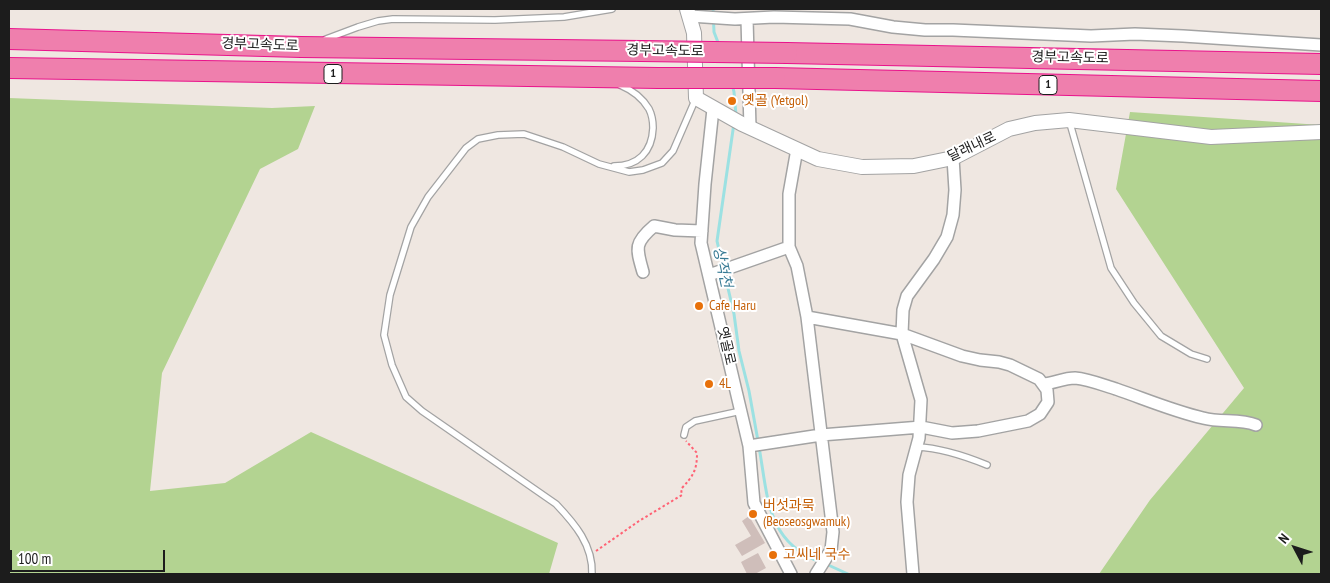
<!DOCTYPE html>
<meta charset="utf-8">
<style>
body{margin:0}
#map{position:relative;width:1330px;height:583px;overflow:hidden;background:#efe7e1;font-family:"PT Sans Narrow",sans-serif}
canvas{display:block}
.frame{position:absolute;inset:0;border:10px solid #1c1c1c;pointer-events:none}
.north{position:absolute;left:1270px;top:523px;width:50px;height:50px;-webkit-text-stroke:4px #fff;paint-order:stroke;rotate:310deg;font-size:14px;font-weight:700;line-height:20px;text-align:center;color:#1c1c1c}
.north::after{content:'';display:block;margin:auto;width:18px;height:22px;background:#1c1c1c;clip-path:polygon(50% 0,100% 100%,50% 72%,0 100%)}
.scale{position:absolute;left:10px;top:550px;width:155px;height:22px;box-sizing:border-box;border:2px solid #1c1c1c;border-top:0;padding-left:6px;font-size:15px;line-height:18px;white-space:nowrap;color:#1c1c1c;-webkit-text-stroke:4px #fff;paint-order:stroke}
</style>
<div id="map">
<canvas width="1330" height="583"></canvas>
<div class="frame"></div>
<div class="north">N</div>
<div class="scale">100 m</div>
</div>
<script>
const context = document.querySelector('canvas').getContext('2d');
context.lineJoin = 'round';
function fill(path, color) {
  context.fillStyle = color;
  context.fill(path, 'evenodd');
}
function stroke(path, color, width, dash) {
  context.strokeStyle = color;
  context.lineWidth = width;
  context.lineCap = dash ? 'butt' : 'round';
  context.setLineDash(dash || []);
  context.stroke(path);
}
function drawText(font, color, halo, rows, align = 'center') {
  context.font = font + ' "PT Sans Narrow","Noto Sans KR",sans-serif';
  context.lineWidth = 4;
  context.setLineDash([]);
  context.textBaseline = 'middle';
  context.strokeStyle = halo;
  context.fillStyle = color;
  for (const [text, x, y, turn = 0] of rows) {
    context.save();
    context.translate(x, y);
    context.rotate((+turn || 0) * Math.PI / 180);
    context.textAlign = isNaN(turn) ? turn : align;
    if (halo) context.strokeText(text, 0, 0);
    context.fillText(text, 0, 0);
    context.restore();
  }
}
fill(new Path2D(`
 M9,98L272,108L315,106L298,149L260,169L162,373L150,491L225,483L311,432L558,543L549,574H9Z
 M1130,112L1321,125V574H1099L1150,500L1244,388L1116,189Z`), '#b3d391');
stroke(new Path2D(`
 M713,9L714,32L719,45
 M732,84L734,92L736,115
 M734,123L717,241L734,314L739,351L749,391L758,441
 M759,447C768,497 766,541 820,562
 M826,564L848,574`), '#9ce1e2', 3);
fill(new Path2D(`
 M749,516L765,543L742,556L735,545L751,536L742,521Z
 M758,553L766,568L755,574H747L741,562Z`), '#cfbeba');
const service = new Path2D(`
 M326,39L358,27L378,21L393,19L495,20L564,17L612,9
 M1069,120L1111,268L1134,303L1161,336L1191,354L1207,359
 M614,166C638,166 652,152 653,128C653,121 652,115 649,109C642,97 632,90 620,85
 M684,435L686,427L695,421L741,411
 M917,447C941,448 965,456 987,465
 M592,574C593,545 575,524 556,504L422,411L406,397L392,365L384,335L390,295L411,227L428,197L466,148L478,139L498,135L524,134L563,147L599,164L629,172L643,170L662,163L673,151L696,98`);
const minor = new Path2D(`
 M690,16L735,19L774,17L850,19L893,27L925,30H953L1091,36L1135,34L1183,36L1321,45
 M747,19L750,128
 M713,109L705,184L701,243L749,446L754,503L791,574
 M797,149L789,194V247L797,266L807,317L833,532L831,550L816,574
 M643,272C636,248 634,243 654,226L675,230L702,231
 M709,275L789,247
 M1044,384C1054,383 1064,378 1075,378C1088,379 1103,385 1116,389C1145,399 1173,411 1203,418C1221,423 1240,418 1256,425
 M749,446L821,435L921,427L952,433L978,431L1028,421L1040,414L1048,402L1047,390L1039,379L1010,365L999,362L980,360L962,356L902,334L807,317
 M913,574L907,502L909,475L919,438L921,400L902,334L903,310L907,296L934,259L947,237L953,215L955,190L953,158`);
const tertiary = new Path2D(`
 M687,9L694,33L696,98L742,124L818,159L862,167L914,166L953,158L1009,129L1035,123L1069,120L1211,137L1321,132`);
const motorway = new Path2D(`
 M9,39L301,47L641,51
 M787,53L1321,64
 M9,68L658,78
 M775,78L1321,91`);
stroke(service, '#a3a3a3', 8);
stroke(minor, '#a3a3a3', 14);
stroke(tertiary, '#a3a3a3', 16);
stroke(motorway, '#e9128b', 22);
stroke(new Path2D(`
 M596,551L639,521L682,495L681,489C693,476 697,471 697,453L686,441`), '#ff6274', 2, [2.5, 2.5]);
stroke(service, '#fff', 5.5);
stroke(minor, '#fff', 11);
stroke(tertiary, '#fff', 14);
stroke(motorway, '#ef7fad', 20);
const motorwayBridge = new Path2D(`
 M641,51L787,53
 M658,78H775`);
stroke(motorwayBridge, '#e9128b', 22, []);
stroke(motorwayBridge, '#ef7fad', 20);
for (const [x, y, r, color] of [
 [732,101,5,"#e8710a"],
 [699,306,5,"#e8710a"],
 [709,384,5,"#e8710a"],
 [753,514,5,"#e8710a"],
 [773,555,5,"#e8710a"]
]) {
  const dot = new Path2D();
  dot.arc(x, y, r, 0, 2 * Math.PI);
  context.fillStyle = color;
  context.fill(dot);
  stroke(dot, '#fff', 2);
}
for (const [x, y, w] of [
 [333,74,18],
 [1048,85,18]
]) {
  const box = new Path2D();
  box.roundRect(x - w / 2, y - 9.5, w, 19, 4);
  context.fillStyle = '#fff';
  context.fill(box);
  stroke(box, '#1c1c1c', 1);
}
drawText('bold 12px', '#1c1c1c', null, [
 ["1",333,74],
 ["1",1048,85]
]);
drawText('14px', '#1c1c1c', '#fff', [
 ["경부고속도로",260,45,2],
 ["경부고속도로",665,51,1],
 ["경부고속도로",1070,58,1],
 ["달래내로",972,147,-25],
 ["옛골로",726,346,77]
]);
drawText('14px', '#c56008', '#fff', [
 ["옛골 (Yetgol)",742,101],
 ["Cafe Haru",709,306],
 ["4L",719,384],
 ["버섯과묵",763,506],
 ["(Beoseosgwamuk)",763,522],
 ["고씨네 국수",783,555]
], 'left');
drawText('italic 15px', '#377a94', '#fff', [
 ["상적천",722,267,78]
]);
</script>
